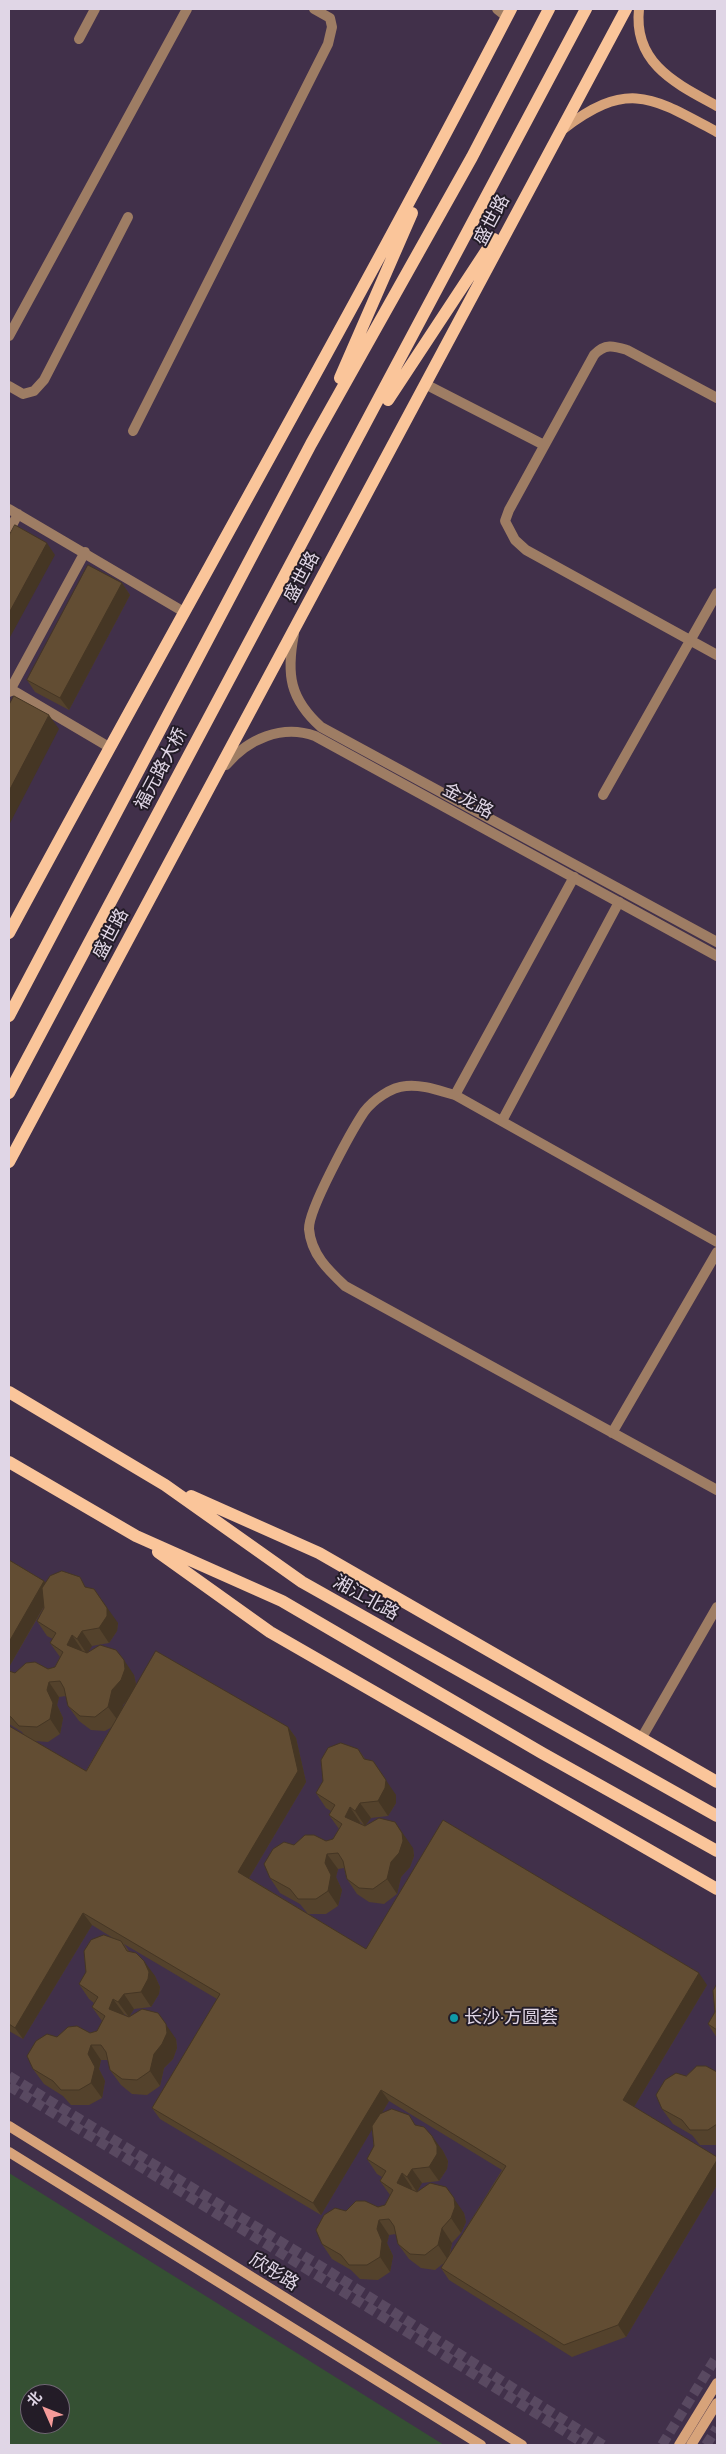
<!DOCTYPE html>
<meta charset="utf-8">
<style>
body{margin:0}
#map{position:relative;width:726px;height:2454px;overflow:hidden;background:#41304a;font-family:"Alegreya Sans","Noto Sans SC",sans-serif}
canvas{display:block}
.frame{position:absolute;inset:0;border:10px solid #e0d6e6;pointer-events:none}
.north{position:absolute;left:20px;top:2384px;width:50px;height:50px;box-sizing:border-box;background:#231c27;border:1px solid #6f6673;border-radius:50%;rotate:314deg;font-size:14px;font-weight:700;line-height:20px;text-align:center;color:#e0d6e6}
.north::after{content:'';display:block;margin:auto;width:18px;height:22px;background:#f59b99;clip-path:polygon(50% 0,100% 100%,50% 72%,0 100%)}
</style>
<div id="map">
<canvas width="726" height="2454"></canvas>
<div class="frame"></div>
<div class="north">北</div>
</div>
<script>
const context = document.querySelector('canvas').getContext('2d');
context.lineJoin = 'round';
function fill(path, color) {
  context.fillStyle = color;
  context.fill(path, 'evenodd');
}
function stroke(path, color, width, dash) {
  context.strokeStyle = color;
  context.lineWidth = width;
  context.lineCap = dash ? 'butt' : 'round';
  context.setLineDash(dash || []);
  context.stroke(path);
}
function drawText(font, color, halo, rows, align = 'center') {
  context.font = font + ' "Alegreya Sans","Noto Sans SC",sans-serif';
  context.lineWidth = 4;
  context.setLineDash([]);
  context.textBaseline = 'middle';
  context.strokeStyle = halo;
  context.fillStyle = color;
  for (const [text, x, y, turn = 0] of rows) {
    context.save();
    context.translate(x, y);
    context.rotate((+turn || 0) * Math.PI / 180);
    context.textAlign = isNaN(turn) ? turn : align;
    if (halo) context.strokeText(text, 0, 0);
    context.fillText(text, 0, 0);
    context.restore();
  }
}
fill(new Path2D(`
 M9,2173L444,2445H9ZM30,2394H60V2424H30Z`), '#355033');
stroke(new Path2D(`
 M9,2076L327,2270L603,2445
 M9,2086L323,2279L586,2445
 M662,2445L717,2356
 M706,2445L717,2428`), '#594961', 10, [10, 5]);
stroke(new Path2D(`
 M79,39L95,9
 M9,336L187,9
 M425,384L544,445
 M9,386L23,394L34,391L44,380L128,217
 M717,398L627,350C614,346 605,343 594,355L509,510L505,521L515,540L526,550L717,655
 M133,431L328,44L332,27L330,18L314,9
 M9,509L184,612
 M9,531L18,514
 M9,688L109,747
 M9,692L85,552
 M603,795L717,593
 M455,1095L574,877
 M502,1121L619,902
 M717,1242L455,1095C440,1091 421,1084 406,1086C391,1087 373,1100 364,1112C352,1130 308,1210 309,1229C311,1254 328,1270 345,1286L717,1490
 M612,1433L717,1252
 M641,1739L717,1607`), '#9e7d64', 10);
stroke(new Path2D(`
 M497,9L507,17
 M294,634C286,675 290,699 321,727L717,942
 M226,765C248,739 282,724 315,736L717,956`), '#9e7d64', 10);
stroke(new Path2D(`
 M639,9C633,64 677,84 717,106
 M562,130C628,79 652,97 717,132
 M9,2126L522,2445
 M9,2152L481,2445
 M679,2445L717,2383
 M691,2445L717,2403`), '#d7a37a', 10);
stroke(new Path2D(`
 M340,378L412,213
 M388,400L494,239
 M9,933C175,624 350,320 511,9
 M9,1016L311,444L472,157L549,9
 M9,1093L586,9
 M9,1162L626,9
 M9,1392L165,1485L302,1582L717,1816
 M9,1462L136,1536L282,1601L542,1753L717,1851
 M191,1496L319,1553L717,1782
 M158,1552L270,1632L717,1889`), '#fac59a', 12);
fill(new Path2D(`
 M122,583L130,595L69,710L35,692L27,680Z
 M9,1560L44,1581L46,1583L87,1588L118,1623L117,1631L109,1643L92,1646L87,1653L134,1675L136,1684L134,1689L288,1727L296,1738L306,1782L249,1878L366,1949L707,1985L634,2107L717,2157V2185L626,2337L572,2357L449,2280L441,2268L444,2263L435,2270L421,2268L409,2259L398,2244L396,2234L389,2235L387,2243L393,2256L390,2272L378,2280L360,2279L351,2270L332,2259L322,2244L346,2211L378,2207L385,2205L390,2195L380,2181L382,2177L377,2174L367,2159L374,2146L372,2129L321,2215L160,2119L152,2108L217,1999L124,1944L129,1951L155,1976L160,1987L159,1994L151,2007L134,2009L129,2017L124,2014L123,2015L176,2039L177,2048L173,2059L164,2068L160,2086L147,2095L132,2094L121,2085L110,2070L108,2060H101L99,2069L105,2081L102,2098L89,2105H71L63,2096L44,2084L33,2069L57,2037L90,2033L97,2031L102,2021L92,2007L94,2003L89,1999L79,1984L113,1938L92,1925L23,2039L9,2031V1726L25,1736L22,1732L9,1724V1671L15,1673L48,1669L55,1667L60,1657L50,1643L53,1639L47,1636L37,1621L44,1608V1607L9,1667ZM66,1696L68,1706L79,1721L91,1730L105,1731L112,1727L86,1771L35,1741L48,1742L60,1734L63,1718L57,1705L59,1697ZM128,1699L121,1710L123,1705ZM389,2101L502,2170L450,2254L452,2243L461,2233L466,2222L464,2213L417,2191L422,2183L439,2181L447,2169L448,2161L443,2151L417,2126L381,2114Z
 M358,1749L366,1760L396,1795V1803L388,1816L371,1818L365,1826L360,1822V1823L413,1848L414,1856L410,1867L401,1877L397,1894L384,1904L369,1902L357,1894L347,1879L344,1868L338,1869L336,1877L342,1890L338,1906L326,1914H308L300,1904L280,1893L270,1878L294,1845L326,1841L333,1839L339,1829L329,1815L331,1811L326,1808L316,1793Z
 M717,1984V2038L708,2024L715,2012Z
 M717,2072V2145H700L692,2135L673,2124L662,2109L686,2076Z`), '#54422c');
fill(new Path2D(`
 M47,543L55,555L9,639V613Z
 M122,583L130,595L69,710L60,698Z
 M49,715L59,729L9,825V791Z
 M44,1581L52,1592L9,1667V1642Z
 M94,1589L118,1623L117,1631L109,1643L99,1628Z
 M82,1631L92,1646L87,1654L77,1639Z
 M72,1635L82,1650L77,1660L67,1645Z
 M124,1660L134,1675L136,1684L131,1695L123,1705L119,1722L108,1707L112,1690Z
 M49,1682L59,1697L57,1705L63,1718L60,1734L50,1719L47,1690Z
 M288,1727L296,1738L306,1782L246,1883L238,1872Z
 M373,1761L396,1795V1803L388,1816L378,1801Z
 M360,1803L371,1818L365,1826L355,1811Z
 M350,1807L360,1822L356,1832L345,1817Z
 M395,1822L413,1848L414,1856L410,1867L401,1877L397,1894L387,1879L391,1862Z
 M327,1854L338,1869L336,1877L342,1890L338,1906L328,1891L325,1863Z
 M83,1913L92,1925L23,2039L15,2028Z
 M144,1961L155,1976L160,1987L159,1994L151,2007L141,1992Z
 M699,1973L707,1985L631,2112L623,2100Z
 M124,1994L134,2009L129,2017L118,2002Z
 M113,1999L124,2014L119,2023L109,2009Z
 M158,2013L176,2039L177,2048L173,2059L164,2068L160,2086L150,2071Z
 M91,2045L101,2060L99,2069L105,2081L102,2098L91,2083L88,2054Z
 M381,2090L389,2101L321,2215L313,2203Z
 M432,2136L443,2151L448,2161L447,2169L439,2181L429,2167Z
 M717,2160V2185L626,2337L618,2325Z
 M412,2169L422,2183L417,2192L407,2177Z
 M402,2173L412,2188L407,2198L397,2183Z
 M446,2187L464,2213L466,2222L461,2233L451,2218Z
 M379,2220L389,2235L387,2243L393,2256L390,2272L380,2257L377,2229Z
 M442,2228L452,2243L448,2260L438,2245Z`), '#453624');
const building = new Path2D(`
 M15,525L47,543L9,613V536Z
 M88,565L122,583L60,698L27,680Z
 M14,696L49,715L9,791V705Z
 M9,1560L44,1581L9,1642Z
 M62,1571L80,1577L85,1587L94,1589L107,1608V1616L99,1628L82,1631L77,1639L72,1635L67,1645L87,1653L100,1645L116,1650L124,1660L125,1669L121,1680L112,1690L108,1707L95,1717L80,1716L68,1706L64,1688L60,1681L49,1682L47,1690L53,1703L50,1719L37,1727L19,1726L11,1717L9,1716V1671L15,1673L26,1663L35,1662L48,1669L55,1667L63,1652L50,1643L56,1633L37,1621L44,1608L42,1588L50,1576Z
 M156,1651L288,1727L298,1771L238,1872L366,1949L443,1820L699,1973L623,2100L717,2157V2160L618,2325L564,2345L441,2268L506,2166L381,2090L313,2203L152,2108L220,1994L83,1913L15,2028L9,2024V1726L86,1771Z
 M341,1743L358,1749L364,1759L373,1761L386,1780L385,1788L378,1801L360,1803L355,1811L350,1807L345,1817L365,1826L379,1818L395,1822L402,1833L403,1841L399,1853L391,1862L387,1879L373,1889L359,1888L347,1879L343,1861L338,1853L327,1854L325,1863L331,1875L328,1891L316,1899H298L290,1889L270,1878L264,1864L273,1849L284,1842L294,1845L305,1835H314L326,1841L333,1839L342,1824L329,1815L335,1805L316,1793L323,1781L321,1760L328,1748Z
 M104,1935L121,1941L127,1951L136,1953L144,1961L149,1972L148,1979L141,1992L124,1994L118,2002L113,1999L109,2009L129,2017L142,2009L158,2013L166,2024L167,2033L162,2044L154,2054L150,2071L137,2080L122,2079L110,2070L106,2052L101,2045H91L88,2054L95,2067L91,2083L79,2090H61L53,2081L33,2069L27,2056L36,2041L47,2034L57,2037L68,2027L77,2026L90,2033L97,2031L105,2016L92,2007L98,1997L79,1984L86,1972L84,1951L91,1940Z
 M717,1984V2030L708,2024L715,2012L713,1991Z
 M697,2066H706L717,2072V2124L708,2130H690L682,2120L662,2109L656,2095L665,2080L676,2073L686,2076Z
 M392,2109L409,2115L415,2125L424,2127L432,2136L437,2146V2154L429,2167L412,2169L407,2177L402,2173L397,2183L417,2192L430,2183L446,2187L454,2198L455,2207L451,2218L442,2228L438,2245L425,2255L410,2254L398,2244L394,2226L389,2219L379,2220L377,2229L382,2241L380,2257L367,2265H349L341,2255L322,2244L316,2230L324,2215L335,2208L346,2211L356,2201H365L378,2207L385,2205L393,2190L380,2181L386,2171L367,2159L374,2146L372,2126L380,2114Z`);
fill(building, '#624d33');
stroke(building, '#453624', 1);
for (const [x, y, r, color] of [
 [454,2018,5,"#0f9aa8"]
]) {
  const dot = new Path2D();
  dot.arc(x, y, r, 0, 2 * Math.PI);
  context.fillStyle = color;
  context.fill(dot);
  stroke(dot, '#231c27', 2);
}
drawText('18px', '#e0d6e6', '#231c27', [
 ["盛世路",492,220,-62],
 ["盛世路",302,577,-62],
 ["福元路大桥",161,769,-62],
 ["金龙路",468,801,28],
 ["盛世路",111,934,-62],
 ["湘江北路",366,1598,29],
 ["欣彤路",274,2272,32]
]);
drawText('18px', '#e0d6e6', '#231c27', [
 ["长沙·方圆荟",464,2018]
], 'left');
</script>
